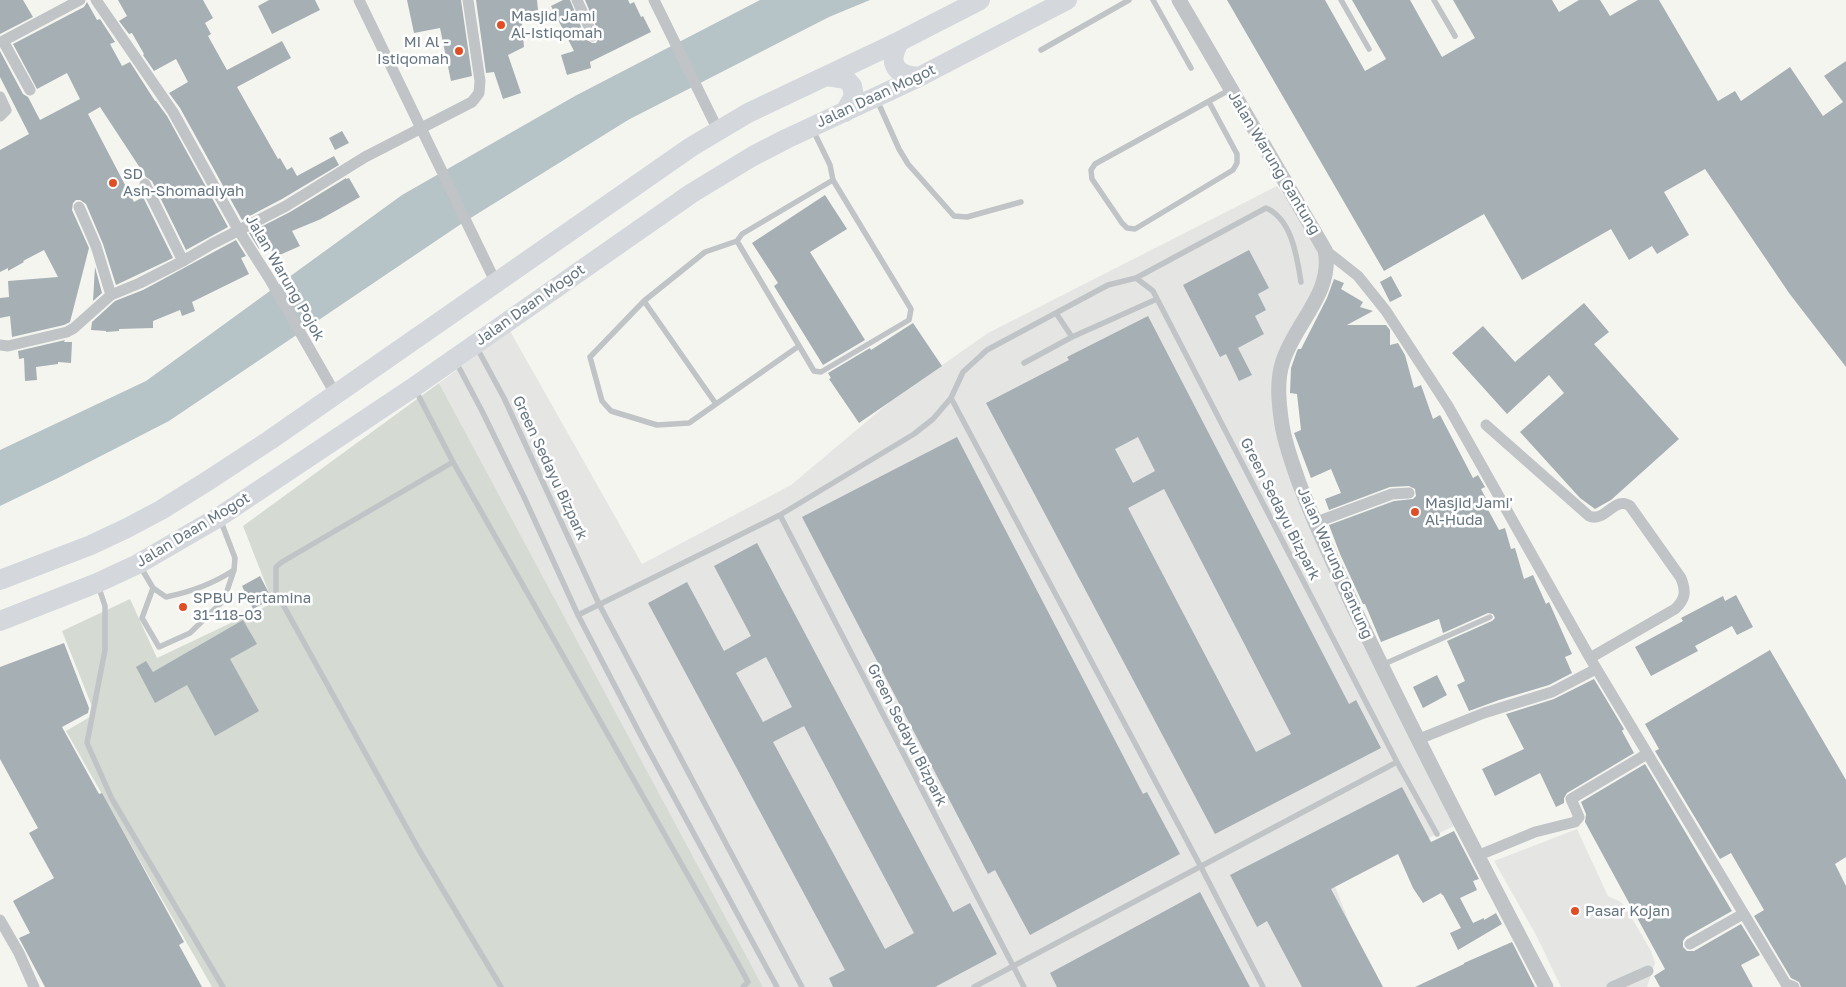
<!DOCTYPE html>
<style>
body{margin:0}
canvas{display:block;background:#f5f5f0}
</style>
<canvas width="1846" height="987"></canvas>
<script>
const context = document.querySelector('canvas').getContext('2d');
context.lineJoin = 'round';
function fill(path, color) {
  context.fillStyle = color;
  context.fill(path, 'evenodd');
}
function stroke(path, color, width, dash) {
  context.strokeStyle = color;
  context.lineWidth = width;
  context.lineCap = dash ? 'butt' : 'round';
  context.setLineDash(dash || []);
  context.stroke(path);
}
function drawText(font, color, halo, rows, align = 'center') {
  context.font = font + ' "Golos Text",sans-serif';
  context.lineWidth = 5;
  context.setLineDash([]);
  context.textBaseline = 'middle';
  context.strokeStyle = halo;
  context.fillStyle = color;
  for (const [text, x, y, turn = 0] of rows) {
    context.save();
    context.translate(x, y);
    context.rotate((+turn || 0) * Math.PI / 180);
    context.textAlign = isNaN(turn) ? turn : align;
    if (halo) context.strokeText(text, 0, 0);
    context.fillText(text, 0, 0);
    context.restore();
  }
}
fill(new Path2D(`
 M1277,186L1300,217L1324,262L1316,285L1280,350L1282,440L1460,823L1334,884L1375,987H763L439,383L510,331L642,564L791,485L891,401L988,333Z
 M1577,829L1608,896L1621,902L1633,920L1651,951L1655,963L1647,987H1561L1536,935L1494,861Z`), '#e5e6e4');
fill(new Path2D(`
 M439,383L763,987H212L66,731L95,714L62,631L130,599L157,658L273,603L243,526Z`), '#d5dbd2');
fill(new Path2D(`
 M760,0H870L829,17L628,120L461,224L169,421L58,478L0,506V450L146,381L402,195L575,96Z`), '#b6c3c7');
fill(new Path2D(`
 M0,0H23L33,17L0,34Z
 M118,0H203L213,18L205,23L211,34L208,36L227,70L282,41L291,58L237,87L278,159L280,158L287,170L292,167L297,176L334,156L339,165L282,199L242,220L180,108L169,93L188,82L176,59L154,71L143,55L144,54L132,33L129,34L119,21L127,16Z
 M269,0H315L320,10L272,34L258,6Z
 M407,0H461L472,76L451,81L440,28L414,33Z
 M476,0H537L538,10L521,14L524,47L508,55L521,93L503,99L494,72L486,73Z
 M563,0H570L586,39L592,43H596L600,36L585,0H628L630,4L634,2L641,17L643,16L651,32L590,62L591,68L567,75L561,55L574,51L551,6Z
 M1227,0H1325L1365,71L1386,59L1352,0H1410L1442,57L1475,38L1453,0H1552L1559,12L1579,0H1600L1610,16L1638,0H1659L1718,101L1735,91L1741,101L1790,67L1823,116L1843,102L1824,76L1846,61V367L1789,293L1705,169L1664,192L1689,235L1657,254L1652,246L1629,260L1611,229L1522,280L1484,214L1384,271Z
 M87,2L97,20L100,19L115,42L110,44L122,66L130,62L155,101H156L167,116L228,227L186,250L152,181L146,177L100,107L88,114L134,202L143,197L173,258L116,285L103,244L86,204L80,200H76L73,203L72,210L89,248L70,322L64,325L12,337L10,316L0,318V298L9,297L8,281L58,277L44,250L23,261L24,262L8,271V268L0,272V150L29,134L0,77V51L23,94L28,97L40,120L80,99L67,73L37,89L13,44L84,7Z
 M342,131L349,143L335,150L329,138Z
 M346,178V179L349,178L360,197L321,219L292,231L300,246L275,257L268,244L259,249L249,233L290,212Z
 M825,195L847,229L810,252L865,340L823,365L774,286L778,283L752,243Z
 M236,240L246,256L241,258L249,274L192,302L195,311L182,316L180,310L153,321V328L119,329V331L106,332V331L91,330L92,322L115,301L143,290Z
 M1249,250L1269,288L1258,294L1266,310L1255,316L1264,334L1238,348L1252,375L1239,381L1226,354L1220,357L1183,285Z
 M95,267L102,293L93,301Z
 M1391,276L1402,296L1390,302L1380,282Z
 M1334,279L1344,283L1341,289L1363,302L1360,307L1373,311L1347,325H1386L1390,330V345L1398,343L1405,355L1414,388L1421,385L1433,419L1440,415L1473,478L1478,475L1485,487L1481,489L1488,502L1485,504L1499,530L1505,528L1511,549L1515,548L1524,579L1533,575L1546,604L1549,602L1572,654L1565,657L1572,673L1549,685L1499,700L1469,711L1457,685L1465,681L1447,641L1492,621L1495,618L1493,614L1488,613L1443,633L1439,619L1381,642L1365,604H1363L1340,554L1329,525L1394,501L1413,499L1416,496L1415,489L1409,486L1390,487L1329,510L1325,499L1341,493L1331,469L1311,478L1294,433L1301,430L1297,394L1290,393L1291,368L1297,351L1298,349H1301L1327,298Z
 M1584,303L1609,332L1594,344L1679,439L1611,500L1595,509L1580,498L1520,432L1564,393L1549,375L1507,414L1452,353L1483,326L1515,362Z
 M1148,316L1349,704L1356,700L1381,748L1215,834L986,403L1069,360L1067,357ZM1138,437L1155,471L1133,483L1115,449ZM1164,489L1291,734L1256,752L1128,508Z
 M913,323L942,366L859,423L829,379L831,378L828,373L870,348L871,350Z
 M65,340L64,342H72L71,363L58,362V364L36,367L37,380L25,381L24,358L19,359L18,351Z
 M957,437L1143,794L1147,792L1180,854L1030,935L995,870L988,874L802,517Z
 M757,543L953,912L970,903L997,954L935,987H833L829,978L845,970L648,603L687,582L724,651L751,636L714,566ZM766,657L792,707L763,722L736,673ZM804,726L914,933L885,949L773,742Z
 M260,576L272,599L253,609L242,586Z
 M1736,595L1753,627L1737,635L1732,626L1695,646L1698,651L1651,676L1635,647L1683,621L1681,618L1723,596L1725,601Z
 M243,620L257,644L230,659L259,711L215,736L187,685L155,703L136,667L146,661L153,672Z
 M64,643L89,708L88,713L62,727L99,794L102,793L184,942L179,945L202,987H45L19,938L30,933L13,901L54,878L29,833L38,828L0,759V667Z
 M1770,650L1846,780V857L1835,864L1846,886V987H1801L1799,982L1791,978L1754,916L1764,910L1731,853L1720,859L1655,751L1659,749L1645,724Z
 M1437,675L1447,695L1423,708L1413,687Z
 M1594,679L1624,729L1622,731L1634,753L1567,793L1564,798V803L1556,807L1540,773L1495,796L1482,769L1524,749L1506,714L1554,699Z
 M1645,764L1732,911L1686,937L1683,941V947L1687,951H1694L1741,924L1760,955L1741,965L1753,987H1660L1654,976L1665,969L1585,822L1586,814L1581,802Z
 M1402,787L1431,842L1454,831L1479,879L1473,881L1477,890L1460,898L1473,923L1484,918V920L1496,913L1502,924L1458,950L1450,933L1461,928L1443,895H1442L1441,893L1423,903L1413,888L1398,854L1331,889L1383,987H1302L1267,921L1257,927L1230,875Z
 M1200,892L1250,987H1057L1050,973Z
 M1512,942L1535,987H1415L1464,964V963Z`), '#a6afb3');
stroke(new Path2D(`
 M1153,0L1191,68
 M1341,0L1369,49
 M1434,0L1455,36
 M1041,50L1129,0
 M877,100L899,149L908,164L954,216L967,217L1021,202
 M1209,102L1237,154V163L1233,170L1135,229L1127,228L1122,223L1092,179L1091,170L1095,164L1231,89
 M813,130L830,165L833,180L911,309L909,320L821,372L814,371L737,241L742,234L833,180
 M737,241L705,252L644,301L590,357L602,401L611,411L657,425L689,423L799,346
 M1136,278L1266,208C1292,219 1297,257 1301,282
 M644,301L716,404
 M1056,313L1072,337L1157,299
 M477,348L504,398L599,604L802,987
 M456,362L482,411L524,497L578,615L642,738L777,987
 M1024,363L1072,337
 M416,391L453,462L282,562L276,567V592L419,850L501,987
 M951,398L1201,867L1263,987
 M453,462L740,967L748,982L743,987
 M780,515L1024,987
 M140,566L153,588L166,597C190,592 213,584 234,570
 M98,585L105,606V650L87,743L112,799L223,987
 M153,588L142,618L159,647L190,633L224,600L234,570L235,558L220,519
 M578,615L780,515L914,434L933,419L951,398L963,372L987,350L1108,285L1136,278L1153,291L1397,762L1437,834
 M1382,665L1490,617
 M974,987L1397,762`), '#c0c4c7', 5.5);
stroke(new Path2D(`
 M96,0L173,112L239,231L269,278L336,395
 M359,0L496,283
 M577,0L593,36
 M654,0L718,130
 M30,90L3,41L80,0
 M0,97L6,110L0,116
 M145,184L183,261
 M79,207L96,246L111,295L140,283L183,261L212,244L286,206L365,157L472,102L479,93L480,81L468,0
 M1325,250L1358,276L1386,311L1448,406L1590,658L1786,984L1794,987
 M0,345L8,346L67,332L74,328L111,295
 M1486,425L1589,516C1605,523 1615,495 1630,506L1681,578C1686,591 1686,599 1675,609L1590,658
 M1314,523L1392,494L1409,493
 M1419,739L1484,713L1552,692L1596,669
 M1477,856L1535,832L1575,822L1579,817L1571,799L1647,754
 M0,920L19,953L34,987
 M1690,944L1743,914
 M1612,987L1648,971`), '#c0c4c7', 11);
stroke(new Path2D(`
 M1179,0L1325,250C1334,292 1295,323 1283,361C1276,381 1279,405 1282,425C1285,444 1292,462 1298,480C1314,523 1334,564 1353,606C1414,735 1480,861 1546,987`), '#c0c4c7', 15);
stroke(new Path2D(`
 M900,41C887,62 894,75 919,77
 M827,76L846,79L852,86L854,96L845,112
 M0,580L91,545L127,528L161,510L209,480L270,440L691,147L748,113L900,41L980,0
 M0,621L97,583L138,564L219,517L414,387L692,193L753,156L786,139L919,77L1067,0`), '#d4d8dc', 20);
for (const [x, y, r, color] of [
 [501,25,5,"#e04e25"],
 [459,51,5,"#e04e25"],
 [113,183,5,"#e04e25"],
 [1415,512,5,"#e04e25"],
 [183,607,5,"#e04e25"],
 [1575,911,5,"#e04e25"]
]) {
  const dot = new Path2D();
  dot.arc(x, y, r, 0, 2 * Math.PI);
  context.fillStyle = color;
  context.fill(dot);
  stroke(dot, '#fff', 2);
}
drawText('15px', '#647581', '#fff', [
 ["Masjid Jami",511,16],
 ["Al-Istiqomah",511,33],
 ["MI Al -",449,42,"right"],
 ["Istiqomah",449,59,"right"],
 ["SD",123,174],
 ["Ash-Shomadiyah",123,191],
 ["Masjid Jami'",1425,503],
 ["Al-Huda",1425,520],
 ["SPBU Pertamina",193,598],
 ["31-118-03",193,615],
 ["Pasar Kojan",1585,911]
], 'left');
drawText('15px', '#647581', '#fff', [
 ["Jalan Daan Mogot",876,96,-25],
 ["Jalan Warung Gantung",1274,163,59],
 ["Jalan Warung Pojok",285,278,60],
 ["Jalan Daan Mogot",530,305,-35],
 ["Green Sedayu Bizpark",550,468,65],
 ["Green Sedayu Bizpark",1280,509,63],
 ["Jalan Daan Mogot",193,530,-31],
 ["Jalan Warung Gantung",1335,563,66],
 ["Green Sedayu Bizpark",907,735,63]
]);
</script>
